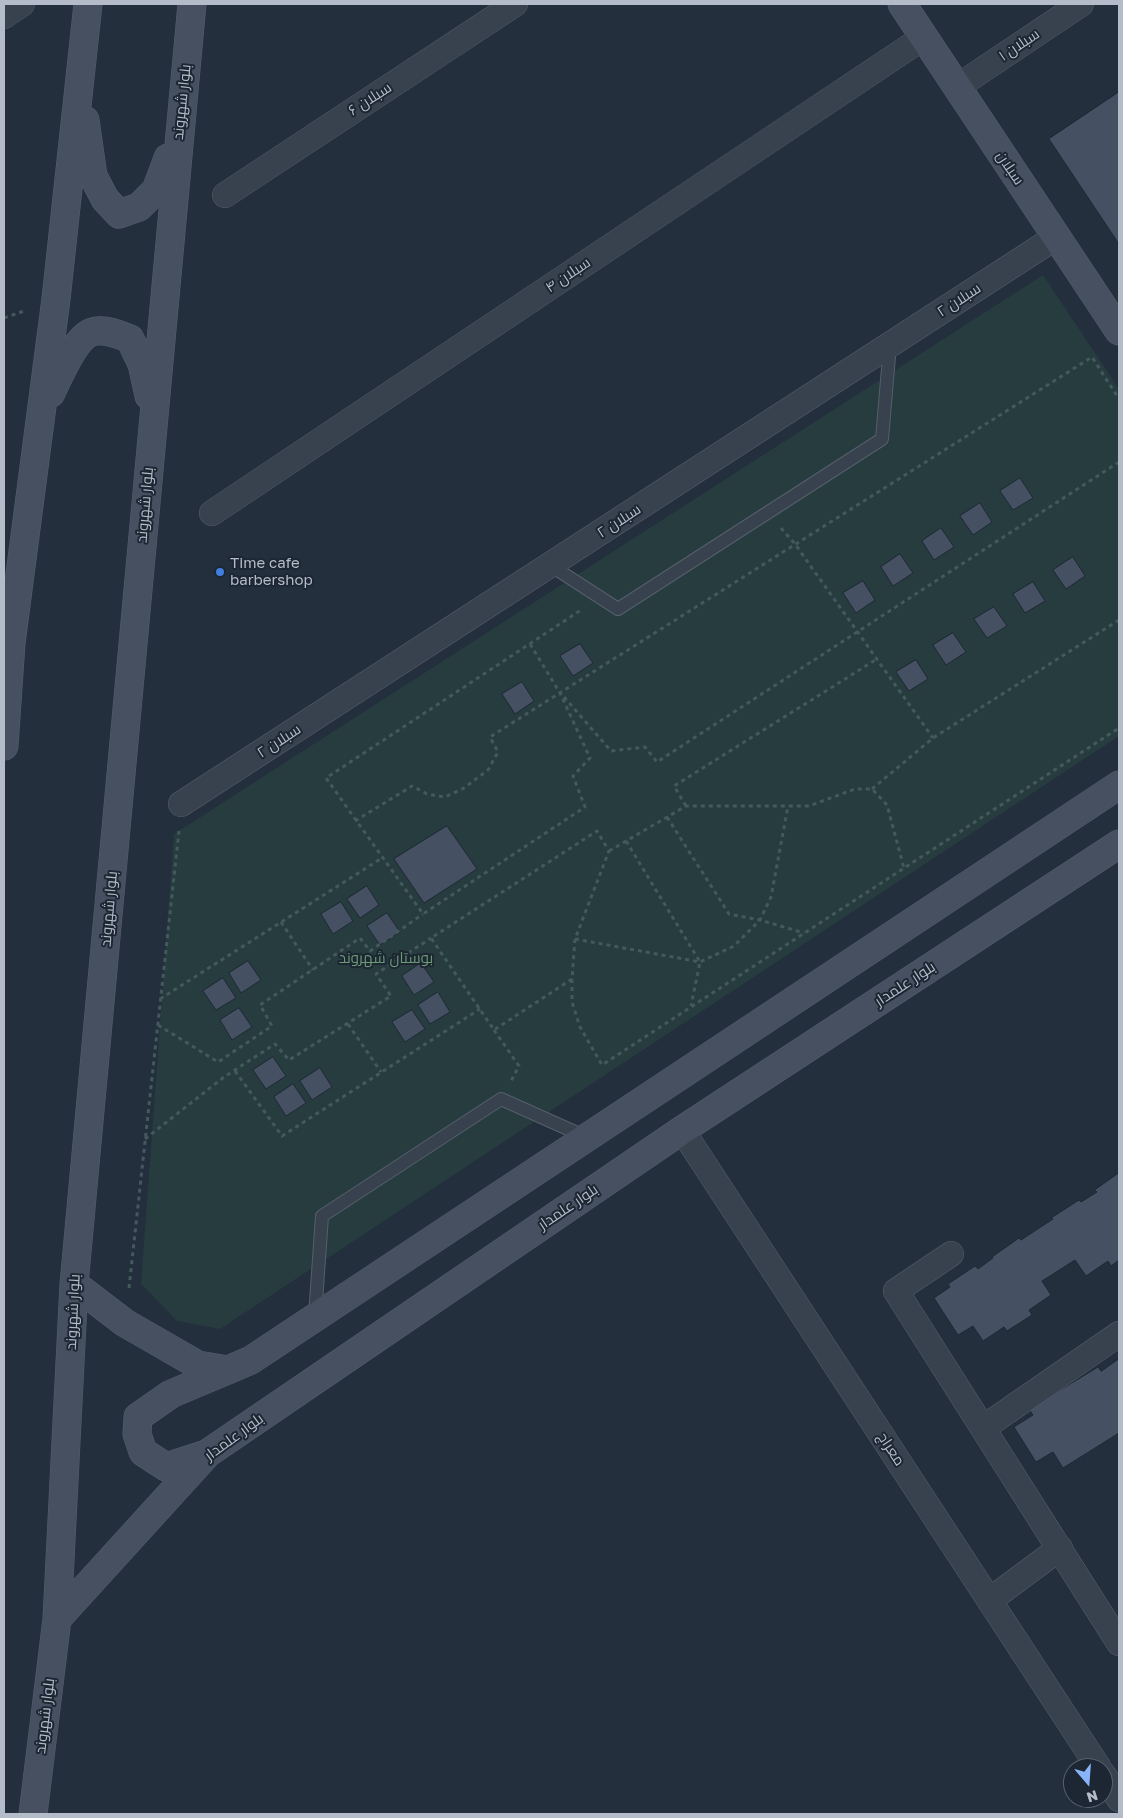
<!DOCTYPE html>
<meta charset="utf-8">
<style>
body{margin:0}
#map{position:relative;width:1123px;height:1818px;overflow:hidden;background:#242f3e;font-family:"Golos Text",sans-serif}
canvas{display:block}
.frame{position:absolute;inset:0;border:5px solid #b4bcc9;pointer-events:none}
.north{position:absolute;left:1063px;top:1758px;width:50px;height:50px;box-sizing:border-box;background:#1d2633;border:1px solid #59626f;border-radius:50%;rotate:162deg;font-size:14px;font-weight:700;line-height:20px;text-align:center;color:#b4bcc9}
.north::after{content:'';display:block;margin:auto;width:18px;height:22px;background:#8ab4f8;clip-path:polygon(50% 0,100% 100%,50% 72%,0 100%)}
</style>
<div id="map">
<canvas width="1123" height="1818"></canvas>
<div class="frame"></div>
<div class="north">N</div>
</div>
<script>
const context = document.querySelector('canvas').getContext('2d');
context.lineJoin = 'round';
function fill(path, color) {
  context.fillStyle = color;
  context.fill(path, 'evenodd');
}
function stroke(path, color, width, dash) {
  context.strokeStyle = color;
  context.lineWidth = width;
  context.lineCap = dash ? 'butt' : 'round';
  context.setLineDash(dash || []);
  context.stroke(path);
}
function drawText(font, color, halo, rows, align = 'center') {
  context.font = font + ' "Golos Text",Cairo,sans-serif';
  context.lineWidth = 4;
  context.setLineDash([]);
  context.textBaseline = 'middle';
  context.strokeStyle = halo;
  context.fillStyle = color;
  for (const [text, x, y, turn = 0] of rows) {
    context.save();
    context.translate(x, y);
    context.rotate((+turn || 0) * Math.PI / 180);
    context.textAlign = isNaN(turn) ? turn : align;
    if (halo) context.strokeText(text, 0, 0);
    context.fillText(text, 0, 0);
    context.restore();
  }
}
fill(new Path2D(`
 M1043,275L1119,389V736L220,1329L177,1321L141,1284L174,834Z`), '#263c3f');
const building = new Path2D(`
 M1119,92V244L1049,139Z
 M1020,478L1033,498L1013,510L1000,491Z
 M980,503L992,522L973,535L960,516Z
 M941,528L954,547L934,560L922,541Z
 M900,554L913,573L893,586L881,567Z
 M1073,557L1085,576L1066,589L1053,570Z
 M863,581L875,600L856,613L843,593Z
 M1033,582L1045,601L1025,613L1013,594Z
 M994,607L1007,626L987,638L974,619Z
 M953,633L966,652L946,665L933,645Z
 M580,644L593,663L573,676L560,656Z
 M916,660L928,679L909,691L896,672Z
 M522,682L534,701L515,714L502,694Z
 M447,826L477,869L424,903L394,859Z
 M367,886L379,905L360,918L347,899Z
 M341,902L353,921L333,934L321,914Z
 M387,913L400,932L380,945L367,926Z
 M248,961L261,980L241,993L229,973Z
 M421,963L434,982L414,995L402,976Z
 M223,978L236,998L216,1010L203,991Z
 M438,992L450,1012L430,1024L418,1005Z
 M239,1008L252,1027L232,1040L220,1020Z
 M412,1010L425,1029L405,1042L392,1022Z
 M273,1057L286,1076L266,1089L253,1070Z
 M320,1068L332,1087L312,1100L300,1081Z
 M293,1084L306,1103L286,1116L274,1097Z
 M1119,1173V1260L1111,1266L1108,1261L1086,1276L1075,1260L1042,1281L1051,1295L1029,1310L1032,1315L1007,1331L1004,1327L983,1341L973,1326L958,1335L934,1298L950,1287L948,1284L975,1266L978,1269L993,1258L992,1257L1019,1238L1021,1240L1053,1219L1051,1218L1079,1200L1081,1202L1097,1192L1095,1190Z
 M1119,1359V1433L1063,1468L1053,1452L1036,1462L1014,1427L1033,1415L1029,1409L1098,1367L1101,1371Z`);
fill(building, '#455162');
stroke(building, '#1f2835', 1);
const lane = new Path2D(`
 M550,565L618,609L882,439L890,345
 M315,1316L322,1216L501,1099L586,1137`);
const street = new Path2D(`
 M4,16L22,4
 M957,87L1081,4
 M225,195L515,4
 M212,513L924,37
 M181,804L1056,237
 M682,1130L1099,1768
 M951,1254L896,1291L1119,1643
 M983,1428L1119,1334
 M990,1600L1060,1548
 M1103,1774L1119,1799`);
const secondary = new Path2D(`
 M902,4L1119,331
 M85,120L93,176L105,199L119,214L139,207L156,190L168,158
 M51,393C58,378 76,337 92,332C104,328 118,334 130,339L142,364L149,396
 M4,746L11,643L56,299L88,4
 M74,1284L125,1323L198,1365L228,1370L251,1360L1119,785
 M206,1454L166,1467L143,1452L137,1434L138,1417L171,1394L228,1370
 M57,1619L208,1453L682,1130L1119,844
 M33,1814L57,1619L74,1284L192,4`);
stroke(lane, '#565f6c', 14);
stroke(street, '#565f6c', 26);
stroke(secondary, '#565f6c', 29);
stroke(new Path2D(`
 M4,318L24,311
 M781,528L795,544L933,738
 M530,644L560,693L590,758L573,776L585,807L423,914L326,778L581,610
 M564,697L611,751L645,747L657,762L1119,462
 M872,789L933,738L1119,620
 M686,806L674,786L877,659
 M667,817L729,914L760,920L804,933
 M355,821L412,786L427,794L445,797L464,788L488,770L498,752L490,737L1092,357L1119,399
 M626,841L700,962L691,1006
 M609,851L686,806H809L855,789H872L887,805L904,868
 M281,922L313,970
 M575,939L700,962L734,946L760,920L771,897L788,806
 M572,979L494,1030L431,938L597,831L609,851L575,939L572,979V1002L580,1027L602,1065L1119,728
 M160,999L382,858
 M348,1024L381,1072
 M158,1025L218,1062L272,1026L260,1005L360,938L370,951L423,914
 M494,1030L519,1066L511,1081
 M235,1071L282,1136L480,1009
 M145,1139L224,1077L275,1044L289,1060L391,996L376,974L431,938
 M129,1288L179,831`), '#44595c', 3, [4, 4]);
stroke(lane, '#38414e', 12);
stroke(street, '#38414e', 25);
stroke(secondary, '#465061', 28);
for (const [x, y, r, color] of [
 [220,572,5,"#3f7fe0"]
]) {
  const dot = new Path2D();
  dot.arc(x, y, r, 0, 2 * Math.PI);
  context.fillStyle = color;
  context.fill(dot);
  stroke(dot, '#1d2633', 2);
}
drawText('15px', '#b4bcc9', '#1d2633', [
 ["سبلان ۱",1019,45,-34],
 ["سبلان ۶",370,99,-33],
 ["بلوار شهروند",182,102,-84],
 ["سبلان",1010,168,56],
 ["سبلان ۴",568,275,-34],
 ["سبلان ۲",959,300,-33],
 ["بلوار شهروند",145,505,-85],
 ["سبلان ۲",619,521,-33],
 ["سبلان ۲",279,741,-33],
 ["بلوار شهروند",109,909,-85],
 ["بلوار علمدار",905,984,-33],
 ["بلوار علمدار",568,1207,-34],
 ["بلوار شهروند",73,1312,-87],
 ["بلوار علمدار",234,1437,-36],
 ["معراج",891,1449,57],
 ["بلوار شهروند",45,1716,-83]
]);
drawText('15px', '#b4bcc9', '#1d2633', [
 ["Time cafe",230,563],
 ["barbershop",230,580]
], 'left');
drawText('15px', '#6b9a76', '#1d2633', [
 ["بوستان شهروند",386,958]
]);
</script>
